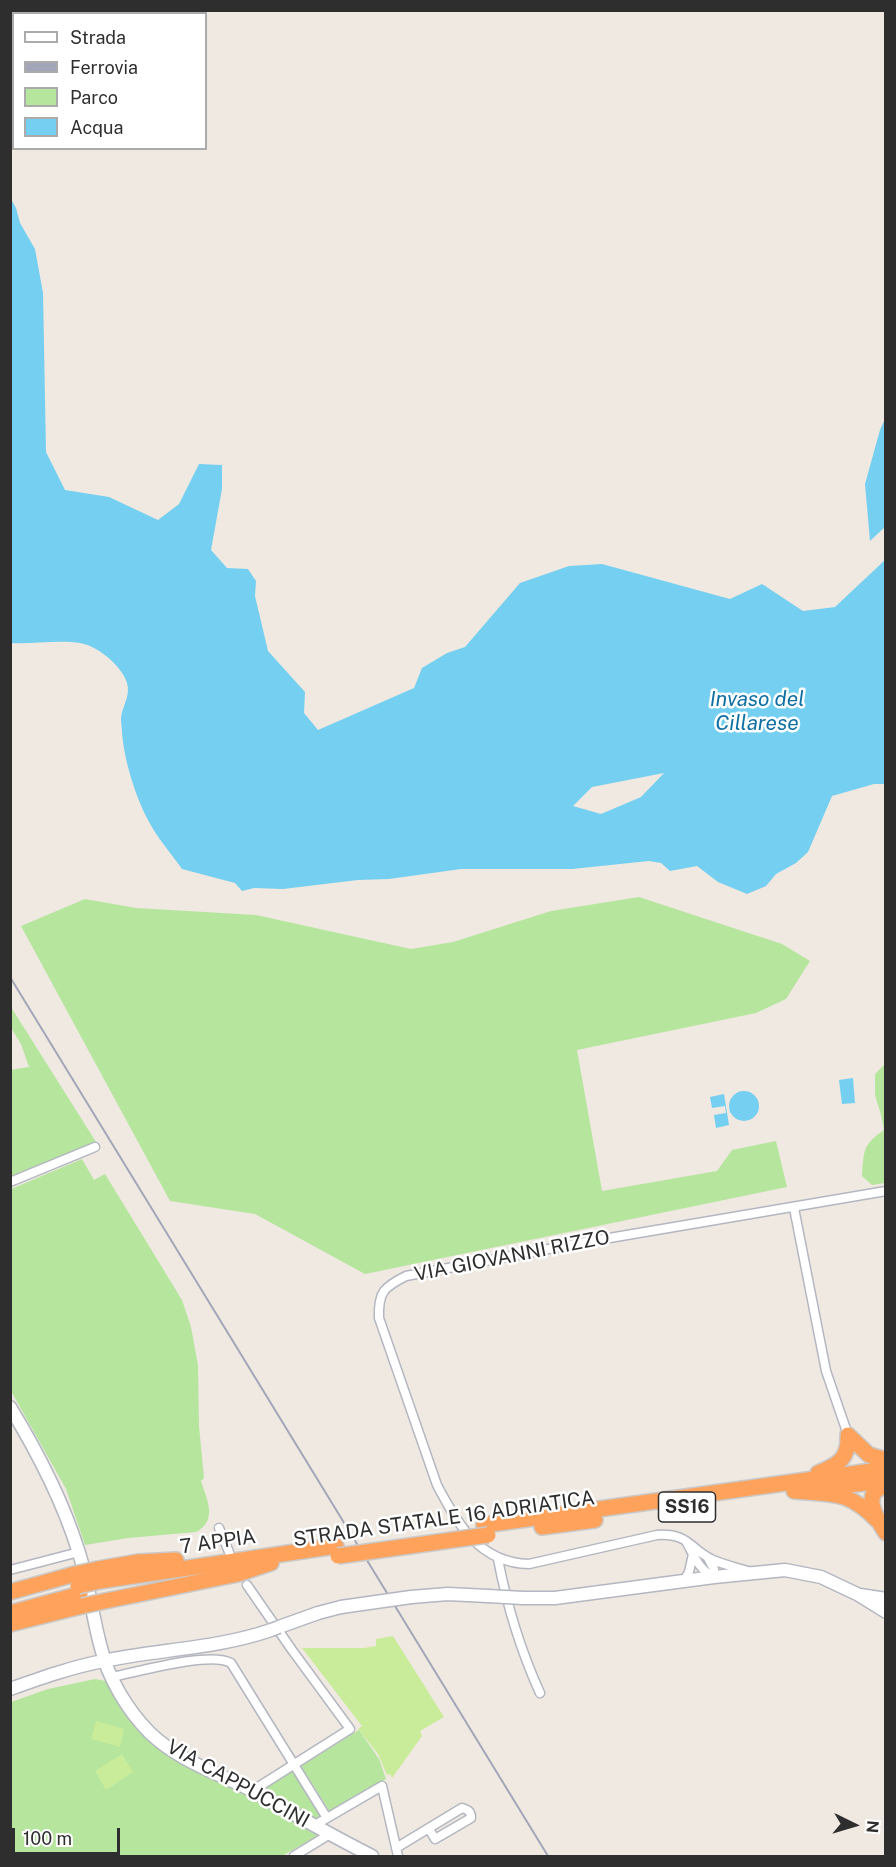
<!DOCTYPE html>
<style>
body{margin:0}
#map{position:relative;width:896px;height:1867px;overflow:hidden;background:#efe9e1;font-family:"Public Sans",sans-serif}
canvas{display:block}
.frame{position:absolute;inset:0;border:12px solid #2e2e2e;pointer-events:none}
.legend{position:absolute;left:12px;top:12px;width:195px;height:138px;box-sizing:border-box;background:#fff;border:2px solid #ababab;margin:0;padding:8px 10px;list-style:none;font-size:18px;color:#2e2e2e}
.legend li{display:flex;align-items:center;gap:12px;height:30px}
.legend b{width:30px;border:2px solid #ababab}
.north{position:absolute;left:824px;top:1795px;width:60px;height:60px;-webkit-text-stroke:4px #fff;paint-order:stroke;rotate:95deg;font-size:16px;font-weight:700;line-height:24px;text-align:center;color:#2e2e2e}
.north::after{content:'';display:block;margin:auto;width:21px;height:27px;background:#2e2e2e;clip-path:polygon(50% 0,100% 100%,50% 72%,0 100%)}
.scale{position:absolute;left:12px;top:1828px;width:108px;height:27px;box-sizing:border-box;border:3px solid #2e2e2e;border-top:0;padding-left:8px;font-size:18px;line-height:21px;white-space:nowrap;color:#2e2e2e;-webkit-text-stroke:4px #fff;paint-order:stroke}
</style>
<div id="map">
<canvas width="896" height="1867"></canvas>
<div class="frame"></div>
<ul class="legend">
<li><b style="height:8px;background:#fff"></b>Strada</li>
<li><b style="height:8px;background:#a3a6b8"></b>Ferrovia</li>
<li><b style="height:16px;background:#b6e59e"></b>Parco</li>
<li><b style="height:16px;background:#75cff0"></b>Acqua</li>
</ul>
<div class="north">N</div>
<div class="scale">100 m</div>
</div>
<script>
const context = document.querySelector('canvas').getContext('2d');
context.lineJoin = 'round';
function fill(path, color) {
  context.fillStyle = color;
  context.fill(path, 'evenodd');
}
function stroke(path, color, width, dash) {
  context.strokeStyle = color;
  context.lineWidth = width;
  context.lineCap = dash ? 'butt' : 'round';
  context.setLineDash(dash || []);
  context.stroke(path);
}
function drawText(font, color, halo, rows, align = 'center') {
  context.font = font + ' "Public Sans",sans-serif';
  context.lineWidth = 5;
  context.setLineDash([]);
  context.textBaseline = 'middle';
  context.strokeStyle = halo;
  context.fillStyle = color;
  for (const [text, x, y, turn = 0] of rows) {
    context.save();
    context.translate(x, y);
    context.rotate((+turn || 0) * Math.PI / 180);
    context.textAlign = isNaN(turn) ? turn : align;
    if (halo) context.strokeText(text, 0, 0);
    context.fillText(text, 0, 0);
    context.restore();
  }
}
fill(new Path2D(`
 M639,897L782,944L810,961L786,999L756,1013L577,1050L602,1191L717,1171L732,1150L776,1141L787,1187L365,1274L255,1214L170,1201L21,926L85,899L136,908L256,915L411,949L453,942L551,911Z
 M11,1007L96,1142L11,1177L10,1070L29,1067L21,1044L11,1028Z
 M885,1064V1183L872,1185L862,1176C864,1151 862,1145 884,1130L881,1115L875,1095V1074Z
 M82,1159L94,1180L105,1174L182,1300L191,1327L198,1365L199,1426L204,1478L201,1481C207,1500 218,1520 196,1532L128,1538L85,1545L66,1489L11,1391V1189Z
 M95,1679L106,1681L145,1737L157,1748L177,1761L236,1790L319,1835L282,1856H11V1702L48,1689Z
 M359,1730L379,1759L386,1779L330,1812L301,1766Z
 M293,1771L322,1816L314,1819L260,1791Z`), '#b6e59e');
fill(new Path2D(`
 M393,1636L444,1717L420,1731L422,1736L392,1778L390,1774L387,1775L378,1754L358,1729L362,1726L302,1648H364L376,1646V1639Z
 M96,1721L124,1729L120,1747L91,1739Z
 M122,1754L133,1772L106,1790L95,1771Z`), '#c9ec9a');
fill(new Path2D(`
 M11,199L16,208L20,223L35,249L43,293L46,452L65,490L109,497L158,520L179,504L199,464L222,465V489L211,550L227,568L248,569L256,581L255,596L268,651L305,692L304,713L318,730L414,688L422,668L447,653L465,647L520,583L569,566L602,564L730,599L762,584L803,611L835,607L885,560V784H874L832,796L808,852L796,863L776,874L766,886L747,894L718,882L697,866L670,871L661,863L649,861L572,869H461L389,879L358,880L283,889L254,888L242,891L235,883L182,869C171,853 157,838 148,820C135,795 124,760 122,732C122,728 121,723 121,718C122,707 131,695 127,683C123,669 105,653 92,647C73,637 34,645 11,643ZM664,773L641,797L601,814L573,806L592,787Z
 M885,419V527L870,541L865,484L880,430Z
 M853,1078L855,1103L842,1104L839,1080Z
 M729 1106a15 15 0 1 1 30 0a15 15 0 1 1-30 0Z
 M724,1094L729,1125L716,1128L714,1115L726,1113L725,1106L712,1108L710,1097Z`), '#75cff0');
const street = new Path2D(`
 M10,1182L95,1147
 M794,1208L826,1371L848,1435
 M219,1528L229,1552
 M687,1543C694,1556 700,1571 714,1577V1569L708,1558
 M498,1559C507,1606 520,1649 540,1693
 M10,1570L79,1552
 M751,1572C738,1568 725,1565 713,1560C689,1549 690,1533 657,1535L529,1564C480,1563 458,1525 437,1485L379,1318C378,1292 384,1287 406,1276L580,1243L886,1191
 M684,1581L689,1572L693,1554
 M247,1585L292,1650L350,1729L252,1791
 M112,1677C138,1672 210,1651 231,1663L327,1818
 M315,1825L382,1786L398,1856
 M396,1848L462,1808C468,1810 471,1811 471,1818L435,1839L429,1829
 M294,1856L330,1834`);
const secondary = new Path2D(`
 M10,1407C38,1453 62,1499 78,1550C89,1582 92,1616 101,1648C108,1678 128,1711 150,1733C179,1761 218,1773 253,1791C292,1813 332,1836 372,1856
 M860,1595L886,1599
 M411,1597L448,1594L488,1596
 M523,1598H555L714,1577L785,1570L821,1577L857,1594L886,1612
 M279,1627L318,1613L341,1607
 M10,1689C41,1678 72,1667 103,1661C159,1649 216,1649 271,1630`);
const highway = new Path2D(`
 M848,1435L869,1455L886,1460
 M818,1473C838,1465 849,1459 848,1435
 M886,1486C860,1492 876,1518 886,1533
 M818,1488L886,1481
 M794,1491C834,1494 849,1491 878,1521
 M484,1525L886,1469
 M542,1527L595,1520
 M98,1569L138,1562L176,1560
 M100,1581L336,1546
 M10,1592L75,1574
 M105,1601L238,1574L271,1563
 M10,1613L80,1594
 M10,1624L82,1606`);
stroke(street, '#b4b7c1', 11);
stroke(secondary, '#b4b7c1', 15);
stroke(highway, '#c9c9c9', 18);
stroke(street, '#fff', 8);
stroke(secondary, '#fff', 12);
stroke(highway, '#ffa35c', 15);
stroke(new Path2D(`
 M10,977L548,1856`), '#a3a6b8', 2);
const secondaryBridge = new Path2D(`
 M488,1596L523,1598
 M341,1607L411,1597
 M271,1630L279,1627`);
const highwayBridge = new Path2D(`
 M338,1556L488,1535
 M75,1574L98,1569
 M78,1586L100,1581
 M82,1606L105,1601`);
stroke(secondaryBridge, '#b4b7c1', 15, []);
stroke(highwayBridge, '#c9c9c9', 18, []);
stroke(secondaryBridge, '#fff', 12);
stroke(highwayBridge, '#ffa35c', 15);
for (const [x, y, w] of [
 [687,1507,57]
]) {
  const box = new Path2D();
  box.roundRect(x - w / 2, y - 15, w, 30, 4.5);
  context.fillStyle = '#fff';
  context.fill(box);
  stroke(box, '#2e2e2e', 1.5);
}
drawText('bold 18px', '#2e2e2e', null, [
 ["SS16",687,1507]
]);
drawText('20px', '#2e2e2e', '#fff', [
 ["VIA GIOVANNI RIZZO",512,1256,-11],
 ["STRADA STATALE 16 ADRIATICA",444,1519,-8],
 ["7 APPIA",218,1542,-8],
 ["VIA CAPPUCCINI",238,1784,29]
]);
drawText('italic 21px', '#0d6fa3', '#fff', [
 ["Invaso del",757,700],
 ["Cillarese",757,724]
]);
</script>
